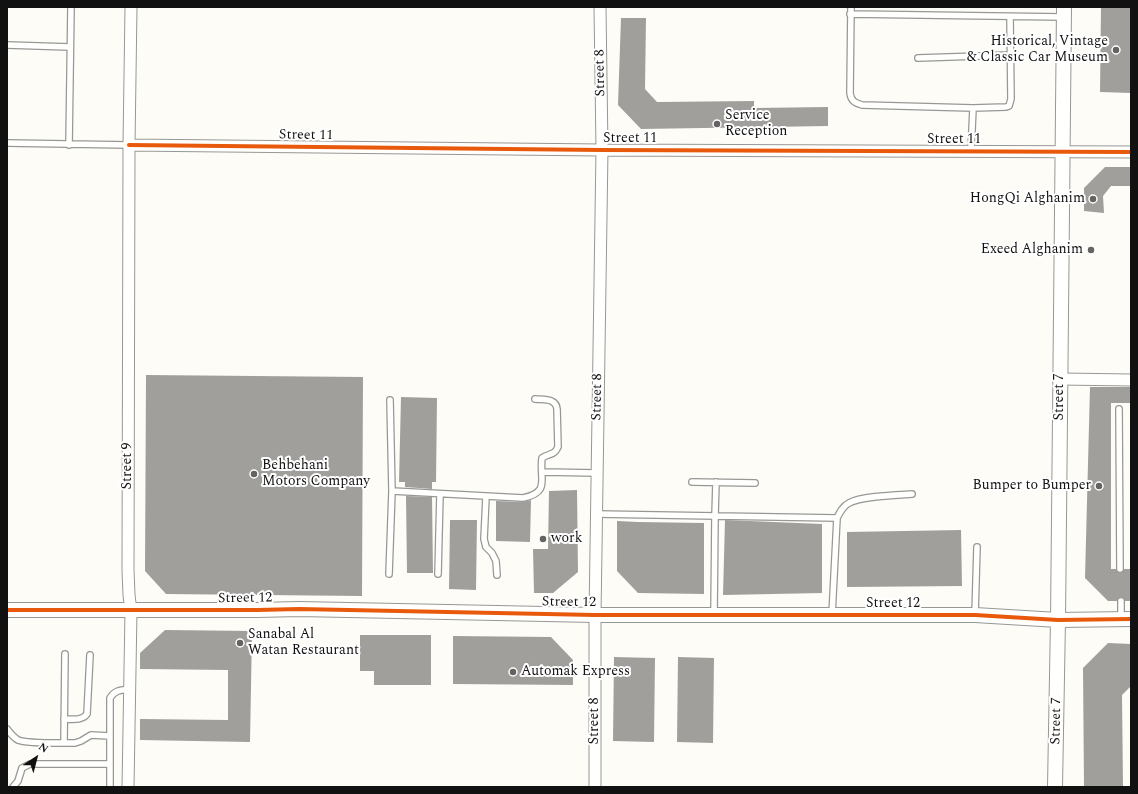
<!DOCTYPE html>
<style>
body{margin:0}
#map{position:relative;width:1138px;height:794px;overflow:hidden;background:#fdfcf7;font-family:Spectral,serif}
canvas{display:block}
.frame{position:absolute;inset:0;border:8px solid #111;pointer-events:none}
.north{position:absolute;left:16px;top:738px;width:40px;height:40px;-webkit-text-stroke:3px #fff;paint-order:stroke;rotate:36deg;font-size:11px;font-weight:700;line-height:16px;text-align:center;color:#111}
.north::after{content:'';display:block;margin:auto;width:14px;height:18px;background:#111;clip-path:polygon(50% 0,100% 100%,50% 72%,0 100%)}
</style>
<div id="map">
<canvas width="1138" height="794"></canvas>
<div class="frame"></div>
<div class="north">N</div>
</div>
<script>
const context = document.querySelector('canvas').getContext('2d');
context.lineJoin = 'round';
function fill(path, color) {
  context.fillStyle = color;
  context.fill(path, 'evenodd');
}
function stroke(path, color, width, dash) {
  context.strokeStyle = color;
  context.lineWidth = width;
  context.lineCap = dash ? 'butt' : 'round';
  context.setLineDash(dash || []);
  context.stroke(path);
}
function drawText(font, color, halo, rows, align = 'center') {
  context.font = font + ' Spectral,serif';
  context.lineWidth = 4;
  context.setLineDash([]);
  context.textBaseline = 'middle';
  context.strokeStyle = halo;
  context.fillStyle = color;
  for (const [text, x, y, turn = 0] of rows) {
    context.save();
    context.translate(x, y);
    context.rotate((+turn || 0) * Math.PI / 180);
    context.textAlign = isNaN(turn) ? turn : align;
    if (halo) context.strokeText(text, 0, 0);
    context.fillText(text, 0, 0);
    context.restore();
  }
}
fill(new Path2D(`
 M1101,7H1131V93L1100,92Z
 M621,18H646L645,89L657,102L754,101V108L828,107V126L641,129L618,105Z
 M1105,167H1131V186H1111L1103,196L1104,213L1084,211V188Z
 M146,375L363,377L362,596L166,594L145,571Z
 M1090,387H1131V403H1111V569H1116L1117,571L1120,573L1122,572L1124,569H1131V601H1125L1123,598L1121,597L1118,599L1117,601H1108L1085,578Z
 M401,397L437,398L436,482H432V489L405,487V482H399Z
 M577,490L578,572L553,593H534L533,549H548L549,491Z
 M406,496L432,497L433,573H407Z
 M531,500L530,542L496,541V501L523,502Z
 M450,520H477L476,590L449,589Z
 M725,520L822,524V593L723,595Z
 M617,521L638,522L704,523V594L638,593L617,571Z
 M961,530L962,586L847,587V532Z
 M165,630L252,631L250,742L140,740V719L228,720V670L140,669V653Z
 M360,635H431V685H374V671H360Z
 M453,636L551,637L573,660V685L453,684Z
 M1108,643L1131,644V686L1122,695L1123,787H1084L1083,668Z
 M614,657L655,658L654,742L613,741Z
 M678,657L714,658L713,743L677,742Z`), '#a19f9c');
const service = new Path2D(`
 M851,7L850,93C851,101 855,103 862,105L973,108L1006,107L1009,106L1011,99L1010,17
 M850,14L1063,17
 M7,45L70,47
 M918,58L1010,55
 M7,143L129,145
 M69,145L71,7
 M971,151L973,108
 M1119,409L1120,569
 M542,472L597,473
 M692,482L755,483
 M392,491L523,498C551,492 539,479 542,458C549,453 554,456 558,447L557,409C556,398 544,400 535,399
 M486,497L484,539L486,547L492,553L496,561L497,575
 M596,514L837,518
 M389,574L392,491L390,400
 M438,574L440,494
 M1121,601V619
 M714,614L715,516L716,482
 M832,615L837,518C840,512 843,506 849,503C861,496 896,495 912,494
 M975,615L977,547
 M64,719C72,719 82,721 87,714L90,655
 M7,729C10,733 13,737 18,740C28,744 64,743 75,743L81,741L91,735L110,736
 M64,743L65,654
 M13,787L18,781L22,768L30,764H109
 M110,787V698C115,690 121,690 130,689`);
const minor = new Path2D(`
 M129,145L602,150L1131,152
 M1060,379L1131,380
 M128,787L131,611L129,595L128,570L129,145L131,7
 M595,787V615L602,150L600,7`);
const tertiary = new Path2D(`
 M7,610H257L299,609L595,615H975L1058,620L1131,619
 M1055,787L1058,620L1064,7`);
stroke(service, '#979795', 8);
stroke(minor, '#979795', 13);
stroke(tertiary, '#979795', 16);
stroke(service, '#fffffe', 5.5);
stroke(minor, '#fffffe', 11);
stroke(tertiary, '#fffffe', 14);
stroke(new Path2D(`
 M129,145L602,150L1131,152
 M7,610H257L299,609L595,615H975L1058,620L1131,619`), '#e8590c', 4);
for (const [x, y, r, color] of [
 [1116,50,4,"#646362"],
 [717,124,4,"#646362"],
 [1093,199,4,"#646362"],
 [1091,250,4,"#646362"],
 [254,474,4,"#646362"],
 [1099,486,4,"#646362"],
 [543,539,4,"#646362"],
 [240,643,4,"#646362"],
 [513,672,4,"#646362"]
]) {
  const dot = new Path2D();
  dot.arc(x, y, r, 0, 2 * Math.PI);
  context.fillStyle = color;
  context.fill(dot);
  stroke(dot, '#fff', 1.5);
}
drawText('14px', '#111', '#fff', [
 ["Historical, Vintage",1108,42,"right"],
 ["& Classic Car Museum",1108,58,"right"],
 ["Service",725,116],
 ["Reception",725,132],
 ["HongQi Alghanim",1085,199,"right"],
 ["Exeed Alghanim",1083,250,"right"],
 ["Behbehani",262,466],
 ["Motors Company",262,482],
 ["Bumper to Bumper",1091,486,"right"],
 ["work",551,539],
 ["Sanabal Al",248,635],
 ["Watan Restaurant",248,651],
 ["Automak Express",521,672]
], 'left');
drawText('14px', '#111', '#fff', [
 ["Street 8",601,73,-91],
 ["Street 11",306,136,1],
 ["Street 11",630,139],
 ["Street 11",954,140],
 ["Street 8",598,397,-89],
 ["Street 7",1060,397,-90],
 ["Street 9",128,466,-90],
 ["Street 12",245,599,-1],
 ["Street 12",569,603,1],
 ["Street 12",893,604],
 ["Street 8",595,721,-90],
 ["Street 7",1057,721,-89]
]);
</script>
